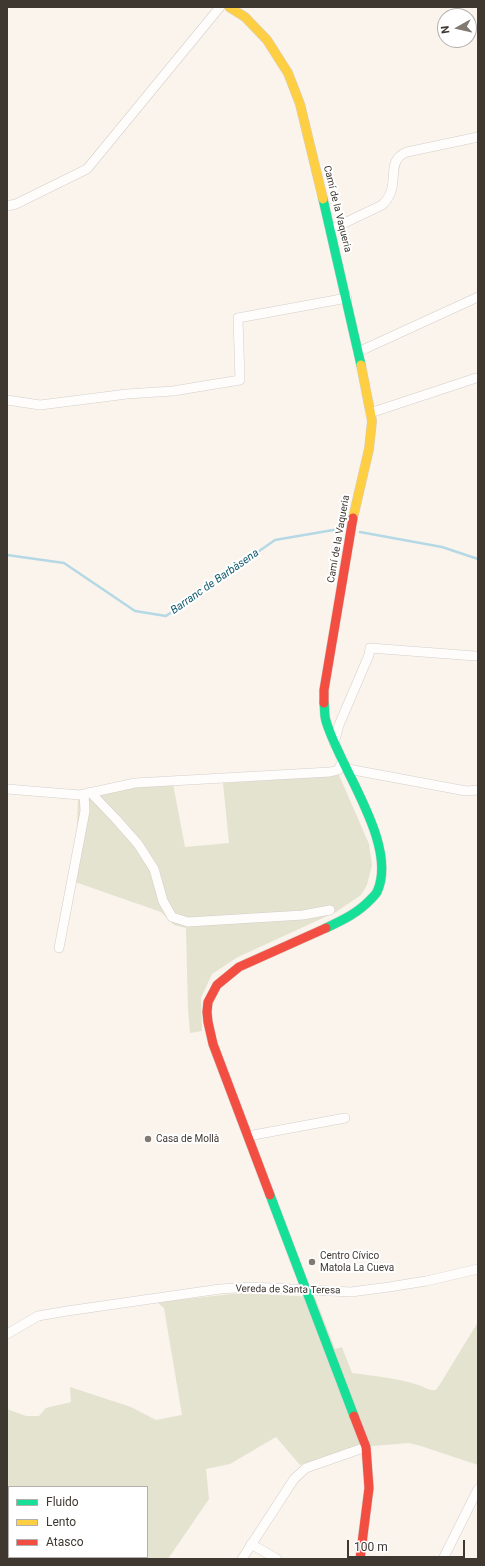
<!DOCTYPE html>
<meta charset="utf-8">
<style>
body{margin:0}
#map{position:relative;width:485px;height:1566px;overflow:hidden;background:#faf4ed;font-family:Roboto,sans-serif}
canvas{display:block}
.frame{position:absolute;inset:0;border:8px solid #3f3831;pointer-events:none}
.legend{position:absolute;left:8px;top:1486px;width:140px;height:72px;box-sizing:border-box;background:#fff;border:1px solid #b2afad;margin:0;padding:5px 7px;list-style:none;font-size:12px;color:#3f3831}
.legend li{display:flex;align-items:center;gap:8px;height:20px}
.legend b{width:20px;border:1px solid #b2afad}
.north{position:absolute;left:437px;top:8px;width:40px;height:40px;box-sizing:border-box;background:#fff;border:1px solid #b2afad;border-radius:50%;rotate:262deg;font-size:11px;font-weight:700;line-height:16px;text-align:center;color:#3f3831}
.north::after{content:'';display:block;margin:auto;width:14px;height:18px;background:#807a73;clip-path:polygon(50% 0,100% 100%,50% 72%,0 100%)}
.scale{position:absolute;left:347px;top:1540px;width:118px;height:18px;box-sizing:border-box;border:2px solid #3f3831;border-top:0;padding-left:5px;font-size:12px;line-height:14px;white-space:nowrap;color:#3f3831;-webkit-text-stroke:3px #fff;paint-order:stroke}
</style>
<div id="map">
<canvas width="485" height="1566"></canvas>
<div class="frame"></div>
<ul class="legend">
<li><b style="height:5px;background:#16e098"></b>Fluido</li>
<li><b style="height:5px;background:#ffcf43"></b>Lento</li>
<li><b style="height:5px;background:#f24e42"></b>Atasco</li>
</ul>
<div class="north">N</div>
<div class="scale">100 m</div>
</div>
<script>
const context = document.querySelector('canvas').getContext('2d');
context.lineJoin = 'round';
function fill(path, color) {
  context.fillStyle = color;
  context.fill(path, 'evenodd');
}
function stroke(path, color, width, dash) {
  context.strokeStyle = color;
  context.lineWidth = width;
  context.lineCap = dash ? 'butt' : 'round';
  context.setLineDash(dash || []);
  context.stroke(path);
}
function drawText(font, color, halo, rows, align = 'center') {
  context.font = font + ' Roboto,sans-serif';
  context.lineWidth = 4;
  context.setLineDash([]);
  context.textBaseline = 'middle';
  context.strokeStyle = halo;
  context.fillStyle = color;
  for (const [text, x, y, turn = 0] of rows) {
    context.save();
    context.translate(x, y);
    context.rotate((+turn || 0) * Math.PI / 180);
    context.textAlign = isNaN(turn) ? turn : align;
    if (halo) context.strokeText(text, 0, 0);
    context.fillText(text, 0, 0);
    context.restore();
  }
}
fill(new Path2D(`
 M339,775L369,844L372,865L367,885L361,895L336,912L238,957L212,974L201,998L202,1031L190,1033L188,1009L186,928L174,925L161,912L75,882L78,798L134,787L173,784L185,847L229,843L223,783Z
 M241,1293L315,1297L335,1349L342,1347L352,1373C374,1376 397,1378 418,1385C425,1387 429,1391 436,1390L442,1381L478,1322V1465L421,1446L409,1443L373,1446L300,1465L276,1437L230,1464L206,1469L209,1499L168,1559H36L33,1557H147V1487H9V1543L7,1541V1409L26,1416H39L46,1408L71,1402L70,1387L131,1407L156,1420L182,1415L164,1308L158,1303L168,1301Z`), '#e3e3d0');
stroke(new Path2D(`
 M360,532L442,547L478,559
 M7,555L64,563L135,611L166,616L275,540L339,529`), '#b5d9e4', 2.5);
const street = new Path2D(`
 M7,206L16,204L87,169L220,7
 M330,230L382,205C400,189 388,168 399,157C401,155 404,153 407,152L478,137
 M358,352L478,297
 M7,400L40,405L127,394L173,391L240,380L238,318L347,298
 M370,413L476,378
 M334,743L339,725L369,655L370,648L475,656
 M348,769L466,791L478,790
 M7,789L80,795L135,783L330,772L338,770L343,760
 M90,792L115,818L138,844L154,869L163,901L172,917L188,922L303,915L330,910
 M59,948L85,811L84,794
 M248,1136L345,1118
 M7,1334L38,1316L67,1311L220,1289L251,1287L351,1292L389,1287L426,1281L478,1269
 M251,1544L277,1559
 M242,1559L294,1479L306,1468L366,1447
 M443,1559L478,1489`);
const fast = new Path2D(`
 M323,199L361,365
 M324,703C325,709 324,715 326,721C339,767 399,845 377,892C376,894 373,897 371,899C358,913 343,920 326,928
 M270,1195L354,1416`);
const slow = new Path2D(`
 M229,7L245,17L267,40L288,73L300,104L323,199
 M353,518L369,449L372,421L361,365
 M7,1551L9,1552`);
const jam = new Path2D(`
 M324,703V690L353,518
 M270,1195L213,1044L208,1022L207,1012L208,1002L217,985L239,967L326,928
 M354,1416L366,1447L369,1488L360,1559
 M18,1557L22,1559`);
stroke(street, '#d4cec8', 10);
stroke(fast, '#d4cec8', 10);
stroke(slow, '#d4cec8', 10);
stroke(jam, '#d4cec8', 10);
stroke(street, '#fefdfc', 9);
stroke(fast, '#16e098', 9);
stroke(slow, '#ffcf43', 9);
stroke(jam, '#f24e42', 9);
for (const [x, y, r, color] of [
 [148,1139,4,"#807a73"],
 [312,1262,4,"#807a73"]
]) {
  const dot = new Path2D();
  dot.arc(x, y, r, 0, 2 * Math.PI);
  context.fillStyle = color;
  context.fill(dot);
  stroke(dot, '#fff', 1.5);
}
drawText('10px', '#3f3831', '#fff', [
 ["Camí de la Vaqueria",337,209,76],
 ["Camí de la Vaqueria",339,539,-80],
 ["Vereda de Santa Teresa",288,1290,1]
]);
drawText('10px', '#3f3831', '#fff', [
 ["Casa de Mollà",156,1139],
 ["Centro Cívico",320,1256],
 ["Matola La Cueva",320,1268]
], 'left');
drawText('italic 11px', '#135c6f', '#fff', [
 ["Barranc de Barbàsena",215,582,-35]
]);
</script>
